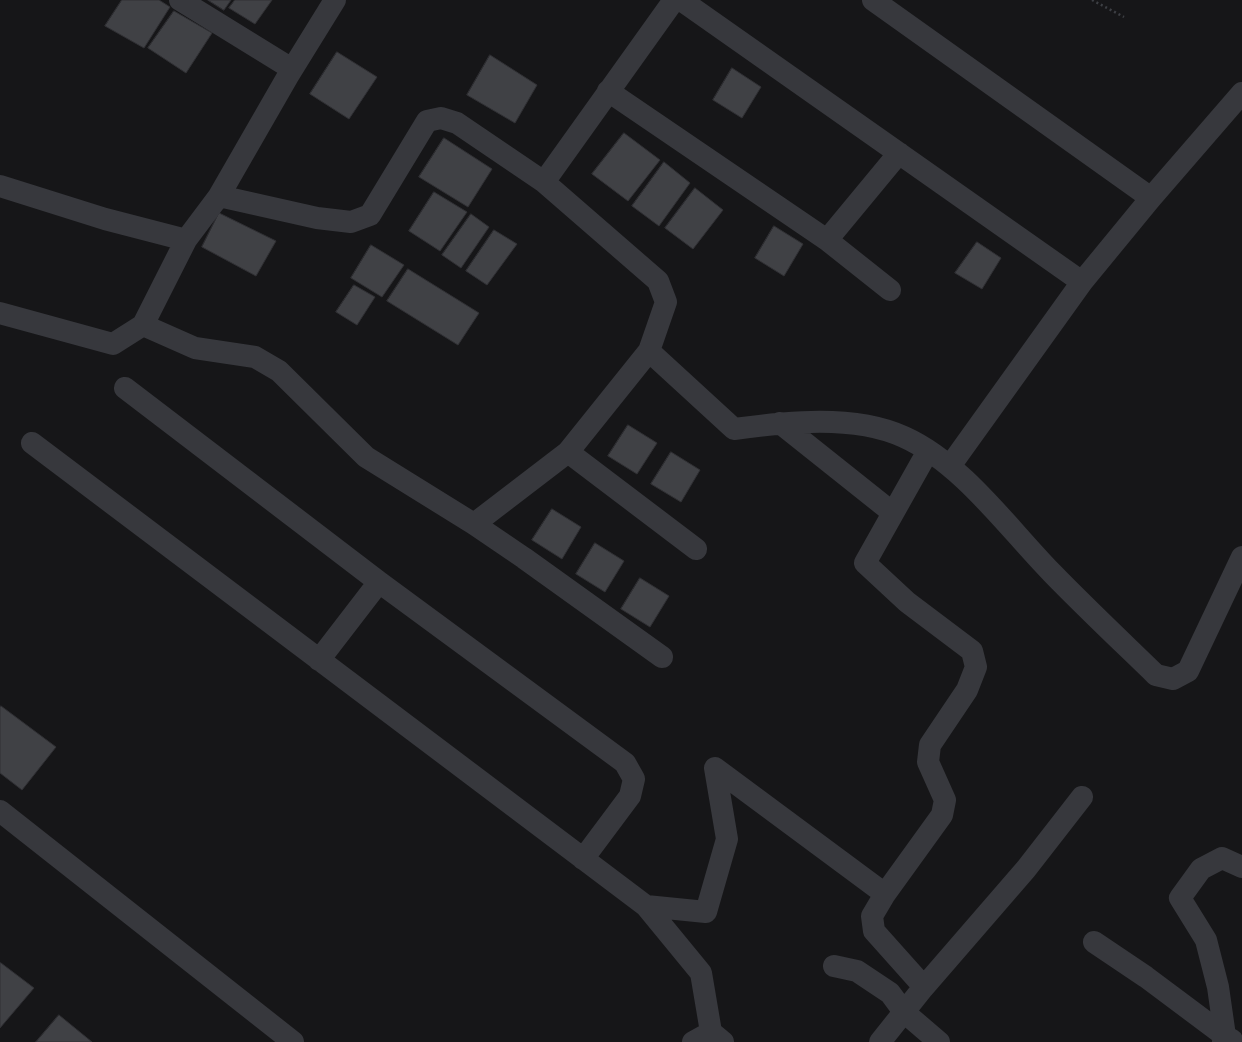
<!DOCTYPE html>
<style>
body{margin:0}
canvas{display:block;background:#161618}
</style>
<canvas width="1242" height="1042"></canvas>
<script>
const context = document.querySelector('canvas').getContext('2d');
context.lineJoin = 'round';
function fill(path, color) {
  context.fillStyle = color;
  context.fill(path, 'evenodd');
}
function stroke(path, color, width, dash) {
  context.strokeStyle = color;
  context.lineWidth = width;
  context.lineCap = dash ? 'butt' : 'round';
  context.setLineDash(dash || []);
  context.stroke(path);
}
const building = new Path2D(`
 M122,0H159L170,7L144,48L105,26Z
 M208,0H231L224,10Z
 M235,0H272L255,24L229,8Z
 M174,11L212,33L186,73L148,48Z
 M337,52L377,77L349,119L310,94Z
 M490,55L537,85L515,123L467,95Z
 M732,68L761,87L742,118L713,100Z
 M624,133L660,160L628,201L592,174Z
 M444,138L492,169L468,207L419,177Z
 M664,162L690,183L659,226L632,206Z
 M695,188L723,210L693,249L665,228Z
 M434,192L467,212L440,251L409,231Z
 M219,213L276,241L256,276L202,247Z
 M471,214L489,227L461,268L442,255Z
 M774,226L803,244L784,276L755,258Z
 M494,230L517,244L487,285L466,271Z
 M977,242L1001,258L982,289L955,273Z
 M371,245L404,265L382,297L351,278Z
 M408,269L479,313L458,345L387,301Z
 M354,285L375,297L357,325L336,312Z
 M628,425L657,443L637,474L608,456Z
 M671,452L700,470L681,502L651,484Z
 M552,509L581,527L562,559L532,540Z
 M595,543L624,561L605,592L576,574Z
 M640,578L669,596L650,627L621,609Z
 M1,706L56,747L22,790L0,773V707Z
 M1,963L34,988L0,1028V963Z
 M59,1015L92,1042H36Z`);
fill(building, '#404145');
stroke(building, '#303034', 1);
stroke(new Path2D(`
 M1092,0L1124,17`), '#3d3f44', 2.5, [2, 3]);
stroke(new Path2D(`
 M180,0L292,69
 M681,0L1082,282L950,466
 M873,0L1151,198
 M608,91L827,240L890,290
 M0,186L105,219L186,240
 M219,196L317,218L351,222L370,215L427,121L441,118L457,123L544,182
 M827,240L899,153
 M1082,282L1151,198L1242,93
 M0,313L113,344L143,325L186,240L219,196L288,76L335,0
 M143,325L195,348L255,357L279,371L366,457L474,524L524,558L662,657
 M649,351L734,429C786,422 854,414 904,437C962,463 1008,528 1052,573C1086,608 1121,641 1156,675L1173,679L1188,671L1242,557
 M125,388L379,582L625,763L634,779L630,796L583,859
 M780,423L893,513
 M32,443L646,906L701,973L711,1032
 M568,452L696,549
 M474,524L568,452L649,351L666,302L658,281L544,182L674,0
 M319,660L379,582
 M0,811L293,1042
 M646,906L706,912L727,839L715,768L885,894
 M1094,942L1146,977L1225,1036L1232,1040
 M834,966L857,971L890,993L904,1012L939,1042
 M924,987L874,931L872,916L885,894L942,815L945,800L928,762L930,745L967,690L976,667L972,651L907,602L865,563L928,451
 M693,1042L711,1032L723,1042
 M880,1042L923,988L1026,869L1082,797
 M1223,1042L1225,1036L1218,987L1206,940L1180,898L1201,869L1222,858L1242,867`), '#37383d', 22);
</script>
